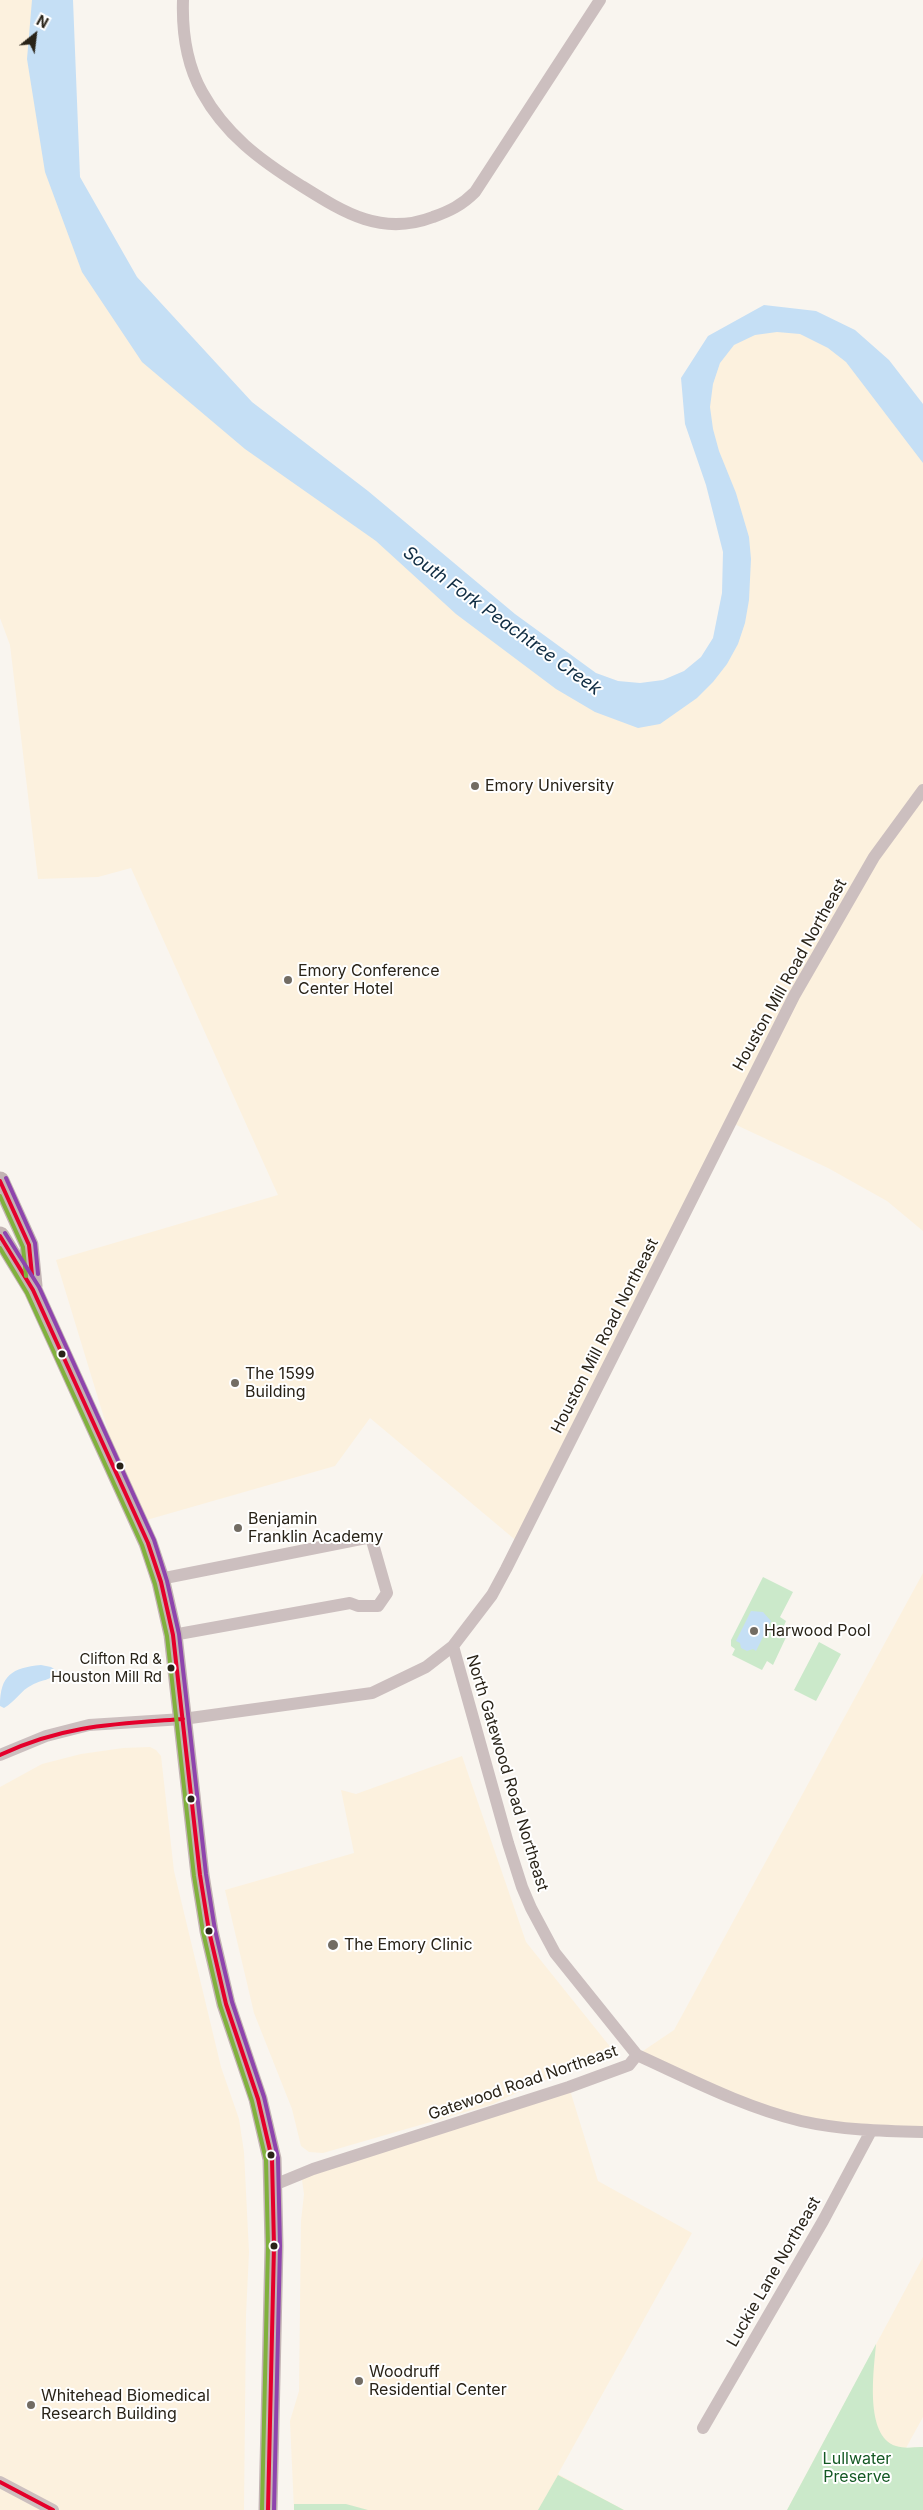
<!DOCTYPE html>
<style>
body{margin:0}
#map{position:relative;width:923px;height:2510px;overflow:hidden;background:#f9f5ef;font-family:Inter,sans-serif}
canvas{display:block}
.north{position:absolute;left:10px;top:10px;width:50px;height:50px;-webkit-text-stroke:4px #fff;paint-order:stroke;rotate:29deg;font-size:14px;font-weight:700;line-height:20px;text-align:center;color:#292318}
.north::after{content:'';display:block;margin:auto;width:18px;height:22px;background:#292318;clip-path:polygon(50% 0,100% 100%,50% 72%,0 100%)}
</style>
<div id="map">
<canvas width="923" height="2510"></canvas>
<div class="north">N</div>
</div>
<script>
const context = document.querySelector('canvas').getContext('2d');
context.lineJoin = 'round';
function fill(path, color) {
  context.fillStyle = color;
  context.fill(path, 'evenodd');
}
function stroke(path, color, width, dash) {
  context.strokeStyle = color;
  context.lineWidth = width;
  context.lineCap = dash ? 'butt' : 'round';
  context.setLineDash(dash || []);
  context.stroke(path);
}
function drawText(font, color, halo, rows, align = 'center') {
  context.font = font + ' Inter,sans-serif';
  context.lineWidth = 4;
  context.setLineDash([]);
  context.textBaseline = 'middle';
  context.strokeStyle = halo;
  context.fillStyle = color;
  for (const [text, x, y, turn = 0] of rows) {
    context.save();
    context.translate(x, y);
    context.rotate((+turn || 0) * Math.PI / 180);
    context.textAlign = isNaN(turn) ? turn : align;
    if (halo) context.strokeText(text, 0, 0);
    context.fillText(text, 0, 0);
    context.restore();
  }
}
fill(new Path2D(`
 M0,0H49L65,174L166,344L608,699L693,682L735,605L695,404L737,329L824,335L923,432V1231L887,1201L828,1168L730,1122L519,1543L370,1418L335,1466L136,1523L56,1260L278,1195L131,868L98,877L38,879L10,645L0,618Z
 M923,1573V2132L801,2121L637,2055L674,2030Z
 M150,1747L156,1750L161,1756L174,1871L221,2067L239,2119L244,2152L249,2252L246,2315L244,2510H0V1787L42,1764L81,1754L123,1748Z
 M462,1756L526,1942L616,2054L555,2075L493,2104L323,2153L309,2152L301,2146L292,2109L254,2013L225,1890L354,1853L341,1790L356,1794Z
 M569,2087L598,2181L692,2233L558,2474L624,2510H294L290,2421L299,2391L301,2221L304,2194L301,2173Z
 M923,2257V2417L906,2448L923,2447V2510H787Z`), '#fcf1de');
fill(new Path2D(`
 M763,1577L793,1592L780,1617L786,1621L783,1628L789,1631L773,1665L767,1661L762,1670L732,1655L735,1649L731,1646V1640Z
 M819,1642L841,1654L816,1701L794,1690Z
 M876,2344C874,2369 864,2436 896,2446C905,2449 914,2447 923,2447V2510H787Z
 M558,2475L624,2510H538Z
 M294,2504H346L368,2510H294Z`), '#cbe9ca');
fill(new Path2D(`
 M32,0H73L80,177L137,277L252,402L368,491L515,614L596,673L618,681L640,683L663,680L684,671L701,657L713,638L722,593L723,552L706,485L685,424L681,378L708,336L764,305L816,311L855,330L889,360L923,404V463L846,362L828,348L800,334L777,332L755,335L734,345L720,363L713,384L710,407L713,429L719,451L736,493L749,537L751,559L749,600L745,623L738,644L727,664L713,682L697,698L660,724L638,728L595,712L556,689L456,614L376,541L245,449L142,362L82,272L45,172L27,59Z
 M751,1611L763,1612L771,1621L756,1651L753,1649L747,1651L741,1648L740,1643L736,1641Z
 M41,1665L51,1667L57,1671C50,1682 42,1679 32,1685C21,1690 15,1702 4,1708L0,1706C0,1675 12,1668 41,1665Z`), '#c5dff5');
stroke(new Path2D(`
 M183,0C182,31 187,65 202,92C225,134 260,160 300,185C343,212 381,237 433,217C450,211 462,205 475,192L600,0
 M160,1579L371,1537L387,1593L378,1606H358L350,1603L173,1635
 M453,1646L508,1843L522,1887L531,1908L555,1953L637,2055
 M0,1755L46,1736L89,1725L183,1719L372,1693L426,1667L453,1646L492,1595L506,1569L794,996L874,857L923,790
 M274,2185L313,2169L569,2087L629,2065L637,2055C690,2079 743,2107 801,2121C841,2130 882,2131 923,2132
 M703,2428L823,2221L871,2131
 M0,2482L53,2510`), '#ccbfbf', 12);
stroke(new Path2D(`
 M0,1181L29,1245L33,1286
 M0,1236L33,1290L148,1543L161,1582L173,1635L200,1875L209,1931L226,2004L258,2099L272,2159L274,2246L268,2510`), '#c3b4b4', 19);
stroke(new Path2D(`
 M0,1181L29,1245L32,1275
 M0,1236L33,1290L148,1543L161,1582L173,1635L200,1875L209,1931L226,2004L258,2099L272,2159L274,2246L268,2510
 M0,1755C63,1725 115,1724 183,1719
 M0,2482L53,2510`), '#e4002b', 4);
stroke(new Path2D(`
 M0,1196L23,1247L26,1276
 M0,1248L27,1293L142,1545L155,1584L167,1636L194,1876L203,1932L220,2005L252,2101L266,2160L268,2246L262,2510`), '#80b13d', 4);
stroke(new Path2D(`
 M6,1178L35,1243L38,1274
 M5,1233L39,1287L154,1540L167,1581L179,1634L206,1874L215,1930L232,2002L264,2097L278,2158L280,2246L274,2510`), '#8e44ad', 4);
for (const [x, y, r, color] of [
 [475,786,5,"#726c63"],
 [288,980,5,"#726c63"],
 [62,1354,4.5,"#292318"],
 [235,1383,5,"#726c63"],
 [120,1466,4.5,"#292318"],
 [238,1528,5,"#726c63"],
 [754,1631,5,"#726c63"],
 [171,1668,4.5,"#292318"],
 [191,1799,4.5,"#292318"],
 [209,1931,4.5,"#292318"],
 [333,1945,6,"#726c63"],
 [271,2155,4.5,"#292318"],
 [274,2246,4.5,"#292318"],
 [359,2381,5,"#726c63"],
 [31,2405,5,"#726c63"]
]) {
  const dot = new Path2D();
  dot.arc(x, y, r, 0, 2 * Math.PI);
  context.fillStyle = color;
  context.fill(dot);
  stroke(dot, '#fff', 2);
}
drawText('15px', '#292318', '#fff', [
 ["Clifton Rd &",162,1659],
 ["Houston Mill Rd",162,1677]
], 'right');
drawText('16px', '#292318', '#fff', [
 ["Emory University",485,786],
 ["Emory Conference",298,971],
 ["Center Hotel",298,989],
 ["The 1599",245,1374],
 ["Building",245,1392],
 ["Benjamin",248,1519],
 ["Franklin Academy",248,1537],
 ["Harwood Pool",764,1631],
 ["The Emory Clinic",344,1945],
 ["Woodruff",369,2372],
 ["Residential Center",369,2390],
 ["Whitehead Biomedical",41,2396],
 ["Research Building",41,2414]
], 'left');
drawText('16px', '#292318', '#fff', [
 ["Houston Mill Road Northeast",790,975,-61],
 ["Houston Mill Road Northeast",605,1336,-63],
 ["North Gatewood Road Northeast",507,1773,73],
 ["Gatewood Road Northeast",523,2083,-19],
 ["Luckie Lane Northeast",774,2272,-60]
]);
drawText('16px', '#145924', '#fff', [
 ["Lullwater",857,2459],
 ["Preserve",857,2477]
]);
drawText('italic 18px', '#102d43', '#fff', [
 ["South Fork Peachtree Creek",502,621,36]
]);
</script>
